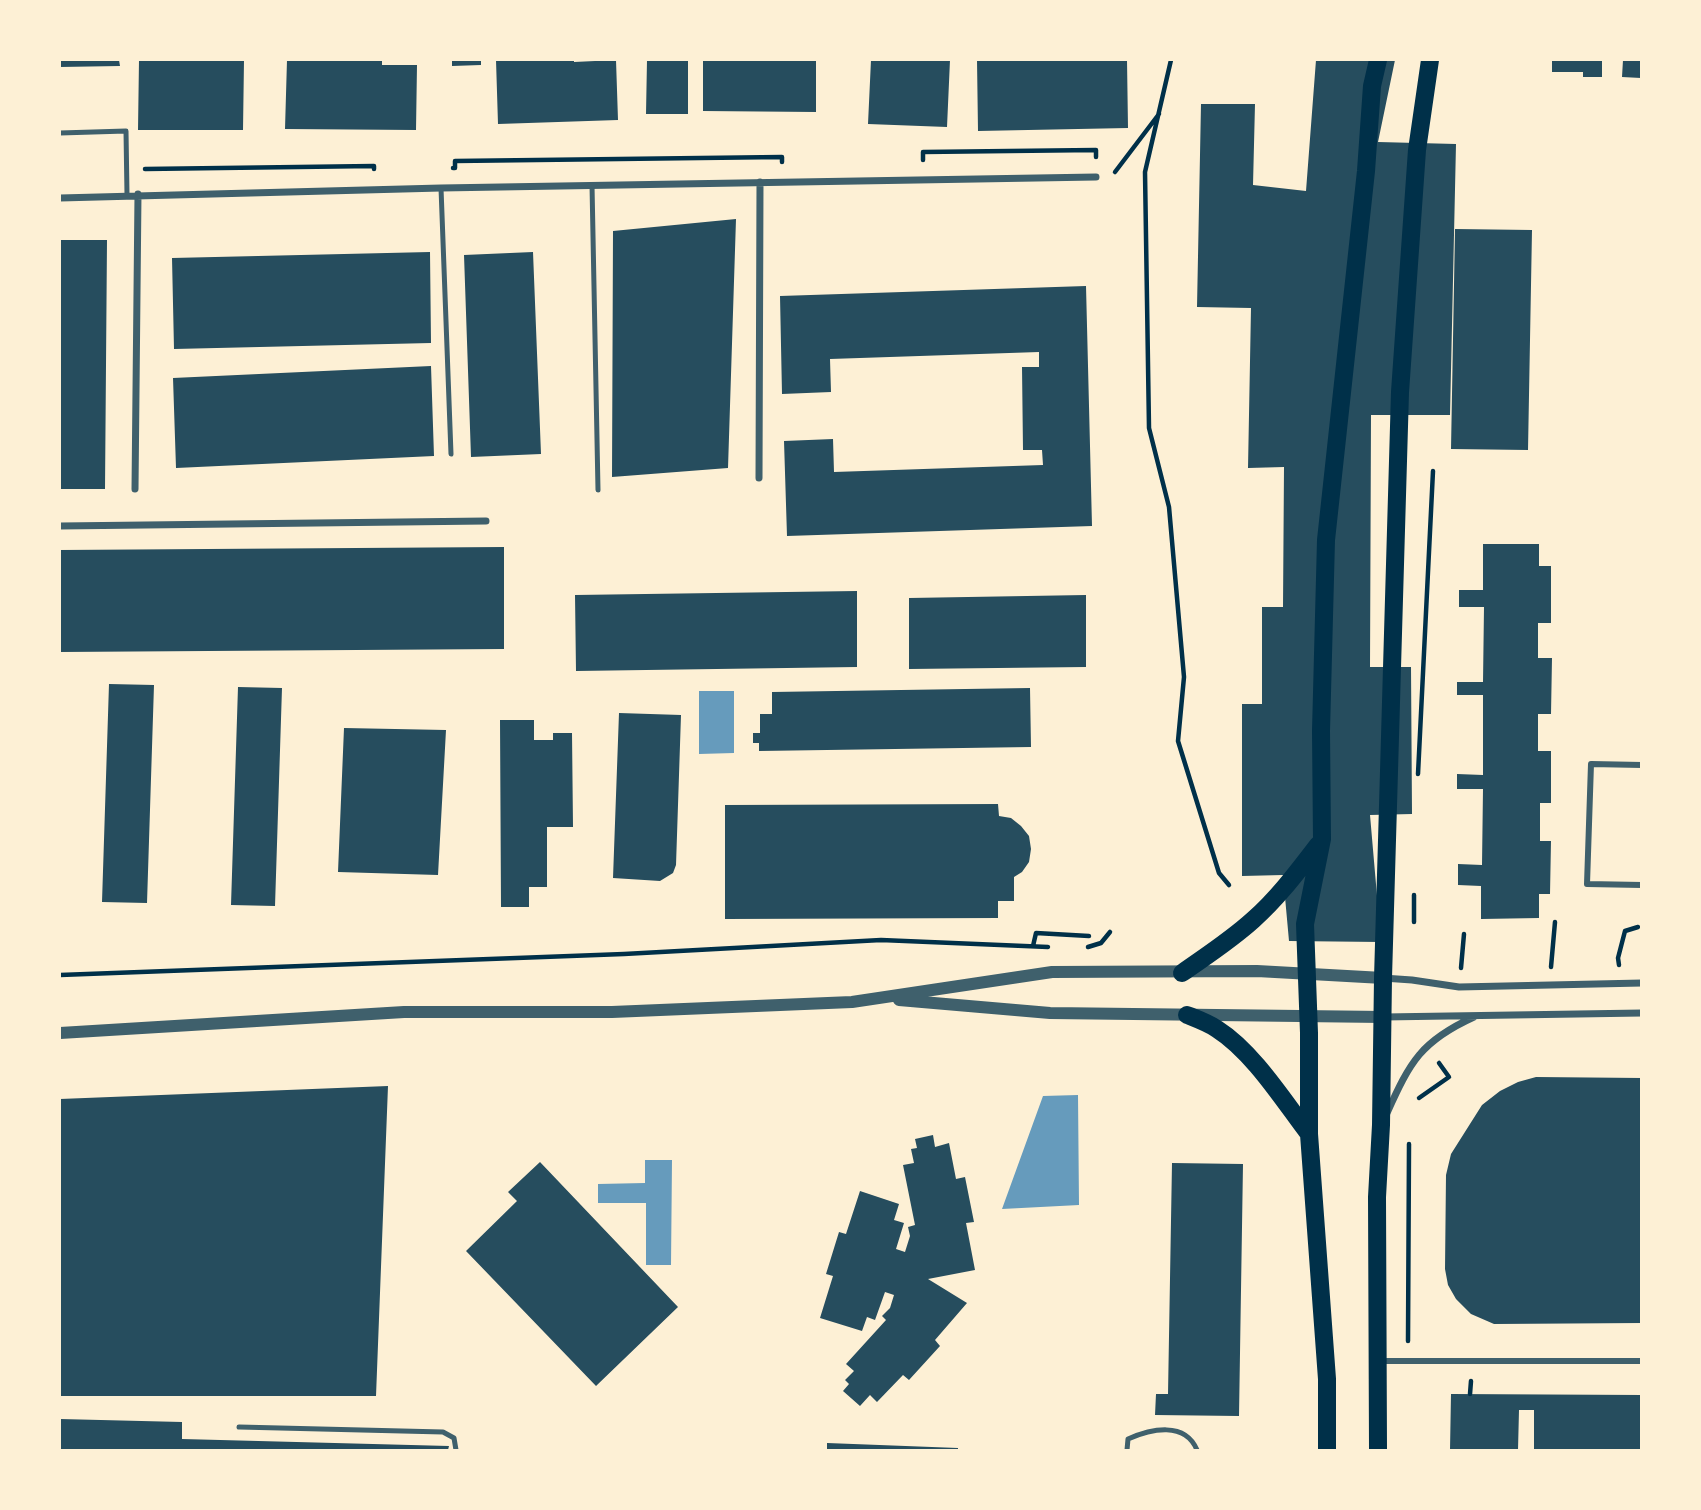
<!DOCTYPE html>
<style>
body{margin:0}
#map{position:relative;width:1701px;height:1510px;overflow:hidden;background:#fdf0d5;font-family:Montserrat,sans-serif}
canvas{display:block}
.frame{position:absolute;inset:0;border:61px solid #fdf0d5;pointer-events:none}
</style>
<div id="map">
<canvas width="1701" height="1510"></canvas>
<div class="frame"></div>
</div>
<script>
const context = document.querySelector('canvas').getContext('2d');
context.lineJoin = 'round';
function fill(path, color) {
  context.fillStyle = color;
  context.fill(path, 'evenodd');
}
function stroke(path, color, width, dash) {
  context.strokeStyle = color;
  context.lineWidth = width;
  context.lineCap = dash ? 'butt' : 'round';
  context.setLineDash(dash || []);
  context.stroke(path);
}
fill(new Path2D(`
 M699,691H734V753L699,754Z
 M1078,1095L1079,1205L1002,1209L1043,1096Z
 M645,1160H672L671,1265H646V1203H598V1184L645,1183Z`), '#669bbc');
fill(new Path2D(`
 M60,60H119L120,66L60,67Z
 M139,60H244L243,130H138Z
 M287,60H382V65H417L416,130L285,129Z
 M452,60H481V65L452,66Z
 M496,60H574V62L616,60L618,120L498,124Z
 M647,60H688V114H646Z
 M703,60H816V112L703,111Z
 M871,60H950L947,127L868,124Z
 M977,60H1127L1128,128L978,131Z
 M1316,60H1395L1378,142L1456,144L1450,415H1371L1370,667H1411L1412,814L1370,815L1381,942L1289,941L1283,875L1242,876V704H1262V607H1283L1284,467L1248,468L1251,308L1197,307L1201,104H1255L1253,185L1306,191Z
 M1552,60H1602V77H1583V72H1552Z
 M1623,60H1642L1641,78L1622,77Z
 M736,219L728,468L612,477L613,231Z
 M1455,229L1532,230L1528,450L1451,449Z
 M60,240H107L105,489H60Z
 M430,252L431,343L174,349L172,258Z
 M533,252L541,454L471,457L464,255Z
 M1086,286L1092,526L787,536L784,441L833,439L834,472L1043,465L1042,450H1023L1022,367H1039V352L830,359L831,392L782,394L780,296Z
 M431,366L434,456L176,468L173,378Z
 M1483,544H1539V566H1551V623H1538V658H1552L1551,714H1538V751H1551V803H1540V841H1551L1550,894H1539V918L1481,919V886L1458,885V864L1482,865L1483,789H1457V774L1483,775V695H1457V682H1483L1484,607H1459V590H1483Z
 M504,547V649L60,652V550Z
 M857,591V667L576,671L575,595Z
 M1086,595V667L909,669V598Z
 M109,684L154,685L147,903L102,902Z
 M238,687L282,688L275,906L231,905Z
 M1030,688L1031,747L759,751V743H753V733H760V714H772V692Z
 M619,713L681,715L676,865L673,873L660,881L613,878Z
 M500,720H534V740H553V733H572L573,827H547V887H529V907H501Z
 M344,728L446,730L438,875L338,872Z
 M998,804L999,816L1011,818L1021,826L1029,836L1031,849L1029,862L1022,872L1014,877V901H998V918L725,919V805Z
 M1536,1077L1642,1078V1323L1494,1324L1471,1314L1456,1299L1448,1285L1445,1269L1446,1175L1451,1154L1482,1105L1500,1091L1518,1082Z
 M388,1086L376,1396H60V1099Z
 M933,1135L935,1147L949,1143L956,1179L965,1177L974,1222L966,1223L975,1270L928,1279L967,1303L935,1340L940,1346L909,1380L903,1375L877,1402L870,1395L860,1406L843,1391L849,1384L845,1380L854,1371L846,1364L886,1320L882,1316L890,1308L894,1295L885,1292L875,1320L867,1317L862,1331L820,1318L833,1276L826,1274L839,1232L846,1234L860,1191L899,1204L894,1220L904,1223L896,1249L905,1252L910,1236L908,1227L915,1225L903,1165L914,1163L911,1149L917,1148L915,1139Z
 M540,1162L678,1307L596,1386L466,1251L517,1201L508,1192Z
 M1172,1163L1243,1164L1239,1416L1155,1415L1156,1394H1168Z
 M1451,1394L1642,1395V1450H1534V1410H1519L1518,1450H1450Z
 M60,1419L182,1422V1439L449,1446L448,1450H60Z
 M827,1443L958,1448V1450H827Z`), '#264d5e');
stroke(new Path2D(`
 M1171,60L1145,172L1149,428L1169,507L1184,677L1178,741L1219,873L1229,885
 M923,160V152L1096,150V157
 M453,168H455V161L782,157V162
 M145,169L374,166V169
 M1115,172L1159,114
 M1418,774L1433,471
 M1414,895V922
 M1033,946L1036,933L1089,936
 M1088,947L1101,943L1110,932
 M1619,965L1618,958L1625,931L1638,927
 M1551,967L1555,922
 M1461,968L1464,934
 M60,975L624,954L881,940L1048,947
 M1419,1098L1449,1077L1439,1063
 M1408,1341L1409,1144
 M1470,1394L1471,1381`), '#003049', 4.5);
stroke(new Path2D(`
 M60,133L126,131L127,195
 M592,185L598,490
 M441,188L451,454
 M239,1427L443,1432L454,1438L456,1450
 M1127,1450L1128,1439C1151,1429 1185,1421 1197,1450`), '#3f606c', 5);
stroke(new Path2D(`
 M1642,765L1591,764L1587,884L1642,885
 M1381,1361H1642`), '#3f606c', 6);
stroke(new Path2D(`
 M60,198L441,188L1096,177
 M759,478L760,182
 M135,489L138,194
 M60,526L486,521
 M1383,978L1412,980L1459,987L1642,983
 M1384,1017L1642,1013
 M1387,1113C1410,1062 1421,1041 1474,1017`), '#3f606c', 7);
stroke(new Path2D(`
 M899,1000L1050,1013L1383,1017
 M60,1033L404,1012H612L852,1002L1052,972L1257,971L1383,978`), '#3f606c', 12);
stroke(new Path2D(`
 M1182,973C1206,956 1231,940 1253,920C1278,898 1298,871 1318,845
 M1187,1015C1197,1019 1208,1023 1217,1029C1253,1052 1283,1100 1309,1134
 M1327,1450V1379L1309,1134V1033L1305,924L1322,839L1321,731L1326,540L1366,171L1372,86L1378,60
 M1378,1450L1377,1197L1381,1125L1383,978L1400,392L1417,150L1430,60`), '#003049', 18);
</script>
